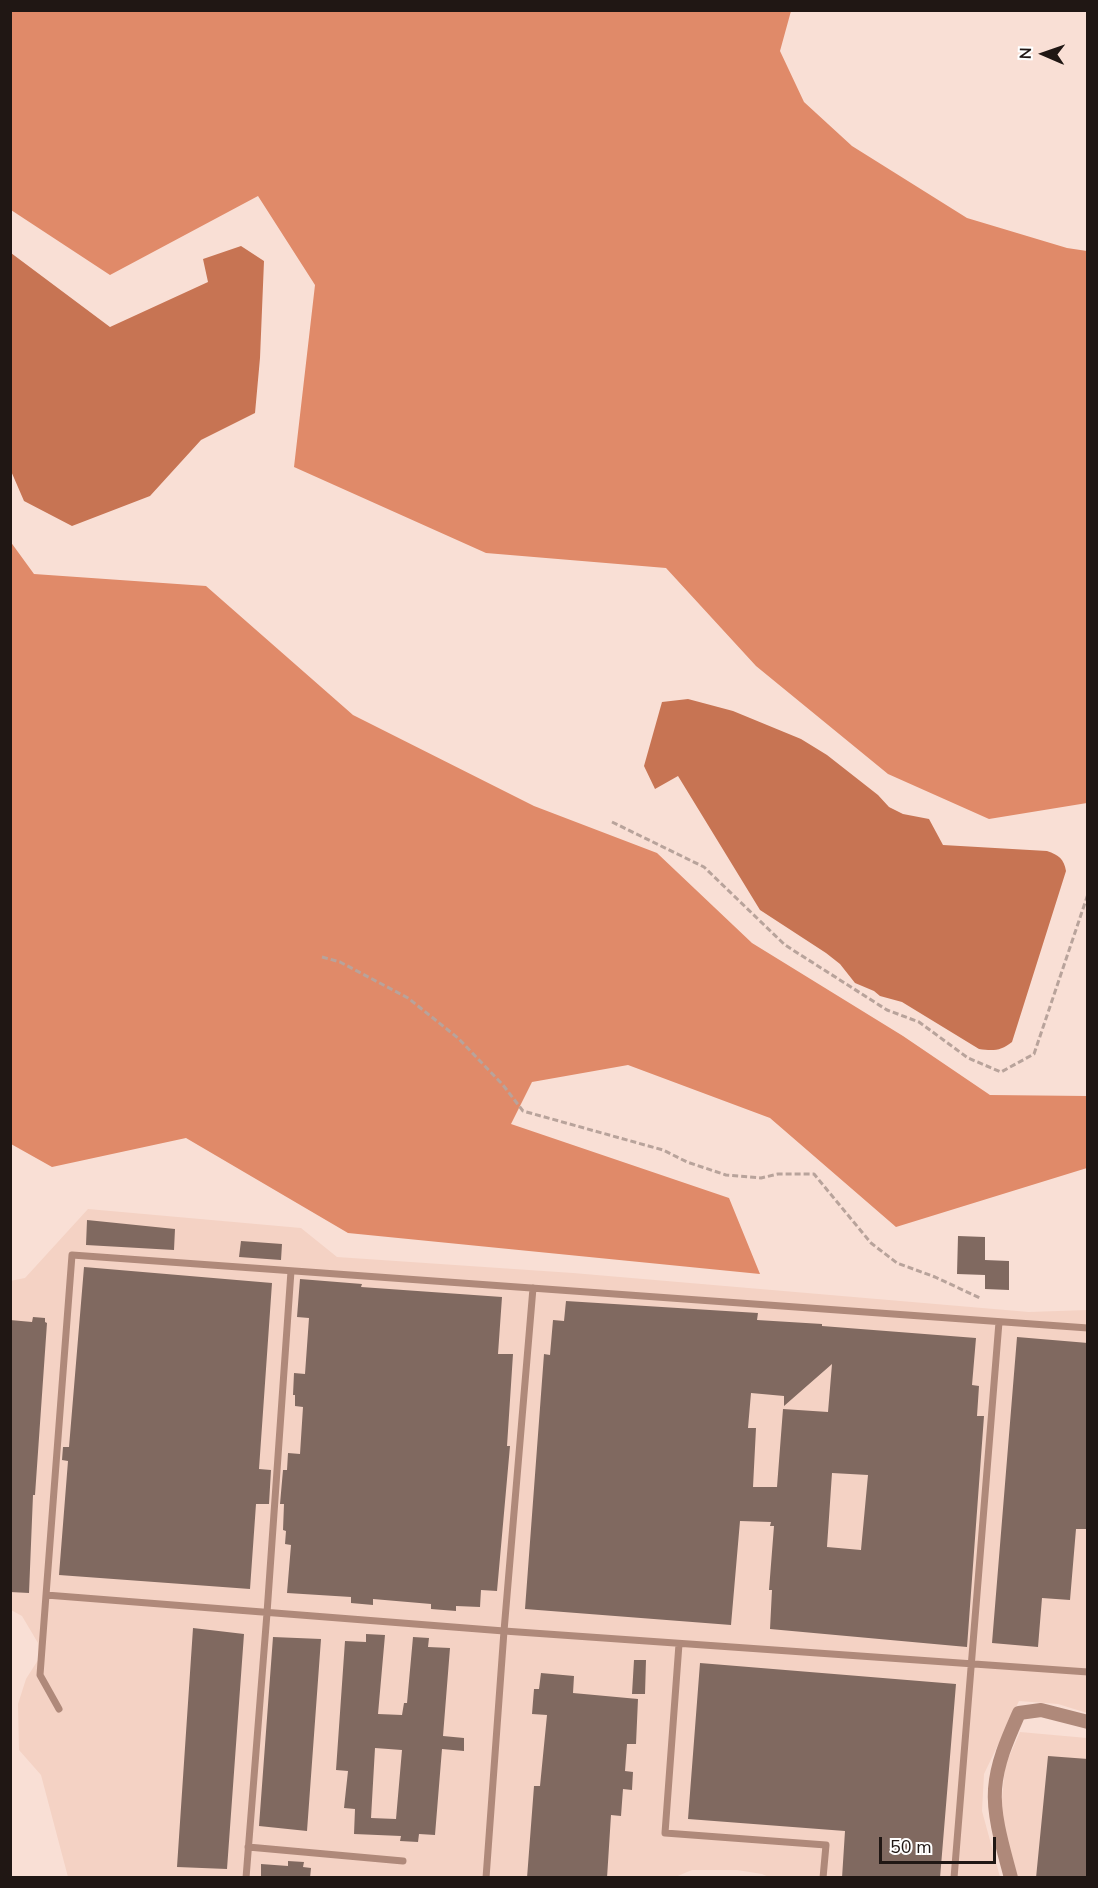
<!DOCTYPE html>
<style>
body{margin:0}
#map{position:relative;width:1098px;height:1888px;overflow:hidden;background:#f9dfd5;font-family:"Nunito Sans",sans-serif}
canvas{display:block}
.frame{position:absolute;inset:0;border:12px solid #201714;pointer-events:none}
.north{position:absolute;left:1014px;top:24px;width:60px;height:60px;-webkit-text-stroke:4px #fff;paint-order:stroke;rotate:272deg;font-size:16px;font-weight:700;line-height:24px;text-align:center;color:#201714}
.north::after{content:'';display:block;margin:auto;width:21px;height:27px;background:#201714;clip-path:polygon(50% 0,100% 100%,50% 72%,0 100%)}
.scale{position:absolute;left:879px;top:1837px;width:117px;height:27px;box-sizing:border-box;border:3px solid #201714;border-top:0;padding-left:8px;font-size:18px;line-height:21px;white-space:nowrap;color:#201714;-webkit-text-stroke:4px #fff;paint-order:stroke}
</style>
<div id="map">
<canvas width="1098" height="1888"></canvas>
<div class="frame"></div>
<div class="north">N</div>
<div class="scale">50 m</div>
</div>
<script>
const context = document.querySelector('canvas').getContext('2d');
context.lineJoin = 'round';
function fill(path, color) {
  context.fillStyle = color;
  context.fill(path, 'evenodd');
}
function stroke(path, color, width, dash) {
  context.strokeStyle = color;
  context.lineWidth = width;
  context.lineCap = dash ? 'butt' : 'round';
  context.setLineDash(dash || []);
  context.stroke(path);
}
fill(new Path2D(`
 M88,1209L301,1228L337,1257L573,1273L1029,1312L1087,1310V1713L1058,1704L1019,1701L984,1774L982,1811L1000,1877L771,1878L762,1874L737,1870H692L673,1878L68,1877L41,1775L19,1750L18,1704L26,1679L38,1660V1643L22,1616L11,1610L10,1281L25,1278Z
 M1020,1732L1087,1738V1877H1013L1001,1809L1005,1766Z`), '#f4d2c4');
fill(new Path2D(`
 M10,11H791L780,51L804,102L852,146L967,218L1067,248L1087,251V803L989,819L888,774L756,666L666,568L486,553L294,467L315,285L258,196L110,275L11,210Z
 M10,541L34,574L206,586L353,715L534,806L657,853L752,943L903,1036L990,1095L1087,1096V1168L896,1227L770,1118L628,1065L532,1082L511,1124L729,1198L760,1274L348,1233L186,1138L52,1167L11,1144Z`), '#e08a69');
fill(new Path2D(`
 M241,246L264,261L260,358L255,413L201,440L150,496L72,526L24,501L11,471V253L110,327L208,282L203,259Z
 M688,699L733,711L801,739L827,755L878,795L889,807L903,814L929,819L943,845L1047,851C1059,855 1064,859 1066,871L1012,1042C1001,1051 993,1051 979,1049L902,1002L880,996L874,991L855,983L840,964L826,953L760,910L678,776L655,789L644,766L662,702Z`), '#c77453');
fill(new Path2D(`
 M87,1220L175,1229L174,1250L86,1245Z
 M958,1236L985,1237V1260L1009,1261V1290L985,1289V1275L957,1274Z
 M241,1241L282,1244L281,1260L239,1257Z
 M84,1267L272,1283L259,1469L271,1470L269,1504H256L250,1589L59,1575L68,1461L62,1460L63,1447H69Z
 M300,1279L362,1284L361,1287L502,1297L498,1354H513L507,1446H510L497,1591L481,1590L480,1607L456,1606V1611L431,1609V1604L373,1599V1605L351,1603V1597L287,1593L291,1545L285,1544L286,1531L283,1530L284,1504H280L283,1470H287L288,1453L300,1454L303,1407L295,1406V1395H293L294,1373L305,1374L309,1318L297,1317Z
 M566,1301L758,1313L757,1320L822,1324V1326L976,1338L972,1385L979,1386L977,1416H984L967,1647L770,1629L772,1590H769L774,1526H770L771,1522L740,1521L731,1625L525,1609L544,1354L550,1355L553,1320L564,1321ZM832,1364L828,1412L783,1409L777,1487H753L756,1428H748L751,1393L784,1396V1406ZM832,1473L868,1475L861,1550L827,1547Z
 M33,1317L45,1318V1322L47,1323L35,1495H33L29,1593L10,1592V1320L32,1322Z
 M1017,1337L1088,1343V1529H1076L1070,1600L1042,1598L1038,1647L992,1643Z
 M193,1628L244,1634L227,1869L177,1867Z
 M366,1634L385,1635L378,1714L402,1715L404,1703H407L413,1637L429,1638L428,1647L450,1648L443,1736L464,1738V1751L442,1749L435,1835L419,1834L418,1842L400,1841L401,1836L354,1834L355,1809L344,1808L348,1771L336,1770L345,1641L366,1642ZM375,1748L402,1750L396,1819L371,1818Z
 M273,1637L321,1639L307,1831L259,1826Z
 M634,1660H646L645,1694H632Z
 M700,1663L956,1684L940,1878H842L845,1831L688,1819Z
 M541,1673L574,1676L573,1693L638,1699L636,1744H627L625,1771L633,1772L632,1790L623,1789L621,1816L611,1815L607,1878H527L534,1786H540L547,1715L532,1714L534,1689H539Z
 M1048,1756L1088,1759V1878H1036Z
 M288,1861L304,1862L303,1867L311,1868L310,1878H261V1864L288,1866Z`), '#806960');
stroke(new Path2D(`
 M612,822L704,867L785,945L887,1010L919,1022L968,1058L1001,1072L1034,1054L1088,894
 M322,957L340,962L408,998L458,1038L503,1085L523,1111L663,1150L687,1162L726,1175L761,1178L778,1174H814L871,1243L897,1263L935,1277L980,1298`), '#b8a39b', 3, [6, 3]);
stroke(new Path2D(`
 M1088,1328L72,1255L46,1595L504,1631L1088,1672
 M46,1595L40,1675L59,1709
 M679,1644L665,1833L826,1845L823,1878
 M248,1847L403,1861
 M246,1878L267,1613L291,1271
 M486,1878L504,1631L533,1288
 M954,1878L999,1322`), '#af897a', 7);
stroke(new Path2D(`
 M1011,1878C1004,1851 993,1817 995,1789C997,1762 1008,1738 1019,1713L1041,1710L1088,1722`), '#af897a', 14);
</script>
